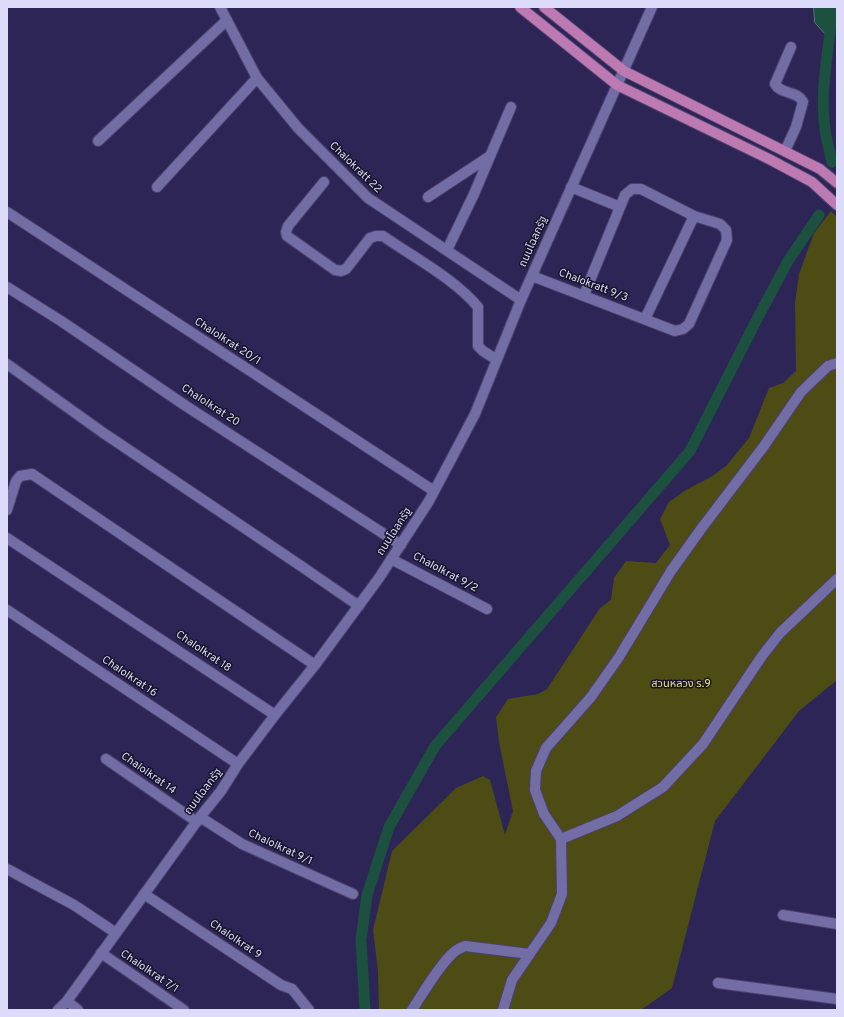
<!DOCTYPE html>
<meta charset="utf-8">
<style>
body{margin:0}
#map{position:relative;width:844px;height:1017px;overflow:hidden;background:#2e2557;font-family:Overpass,sans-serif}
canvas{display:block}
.frame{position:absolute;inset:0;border:8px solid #dcdbfa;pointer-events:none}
</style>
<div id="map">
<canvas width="844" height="1017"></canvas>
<div class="frame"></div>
</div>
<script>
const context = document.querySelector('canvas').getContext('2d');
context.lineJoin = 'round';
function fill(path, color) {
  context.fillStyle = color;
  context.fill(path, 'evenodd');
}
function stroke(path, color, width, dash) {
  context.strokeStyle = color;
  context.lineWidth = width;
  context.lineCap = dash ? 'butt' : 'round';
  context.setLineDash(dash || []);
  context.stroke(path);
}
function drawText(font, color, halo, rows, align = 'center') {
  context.font = font + ' Overpass,"Noto Sans Thai",sans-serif';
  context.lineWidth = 3;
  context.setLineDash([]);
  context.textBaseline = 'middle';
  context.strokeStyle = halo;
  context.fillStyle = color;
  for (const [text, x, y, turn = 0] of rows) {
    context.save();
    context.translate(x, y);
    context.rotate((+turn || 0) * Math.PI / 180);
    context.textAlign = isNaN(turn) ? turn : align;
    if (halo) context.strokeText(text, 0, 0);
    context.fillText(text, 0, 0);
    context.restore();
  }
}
fill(new Path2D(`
 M831,211L837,217V680L799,711L715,821L672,988L641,1010H379L378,971L373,930L392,851L456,788L483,776L490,780L505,835L513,811L499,742L496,717L508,699L538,694L547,689L600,608L611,600L614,578L626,561L656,563L670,545L660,519L669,502L686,490L711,477L726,466L749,438L769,388L783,383L796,371L795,303L799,274L814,233Z`), '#4d4c14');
const water = new Path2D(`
 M814,7H837V26L829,38L815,23Z`);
fill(water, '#1c503f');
stroke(water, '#567a77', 1);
stroke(new Path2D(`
 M831,24C827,59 820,94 825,129C826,140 830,151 832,162
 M365,1010L361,940L367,895L389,827L435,746L690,451L756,321L788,261L819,215`), '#1c503f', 11);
const minor = new Path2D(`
 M220,7L257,78L298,128L368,198L521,300
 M98,141L227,20
 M785,151L796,127L803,102C797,90 781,95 775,84L791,47
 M324,182L288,226L286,232L287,236L335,270L341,271L346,269L370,238L376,236H383C413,257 455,279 478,307V346L483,351L497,360
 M157,187L257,78
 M571,187L620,207
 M428,197L490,156
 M7,212L434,491
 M447,250L474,194L511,107
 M532,276L675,331L683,329L689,324L727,240L726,230L720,224L694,216L641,189H632L625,195L584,295
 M7,287L61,321L186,406L401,545
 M645,319L694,216
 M7,364L102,432L301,566L359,606
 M7,510L16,481L20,476L32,474L315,665
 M7,538L275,715
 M391,559L487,609
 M7,610L238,764
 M106,759L197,822
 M200,817L242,844L353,894
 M561,839L617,816L663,787L703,744L762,656L780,633L837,579
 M7,869L74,905L116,933
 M144,894L281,985L292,989L309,1010
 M783,915L837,924
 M101,953L184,1010
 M718,983L837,999
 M67,1001L78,1010
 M58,1010L67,1001L200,817L221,791L238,764L275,715L315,665L379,578L429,501L475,414L521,300L652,7
 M412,1010C423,993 438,967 452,954C455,950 460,948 465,946L530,954
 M503,1010L512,980L551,923L562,894L561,839L544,814L535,790L536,771L546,748L591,697L619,657L671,571L701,529L764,446L801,392L828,366L837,363`);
const major = new Path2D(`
 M520,7L617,85L769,159L812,182L837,205
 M544,7L624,71L820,169L837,183`);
stroke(minor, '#4a416d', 12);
stroke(major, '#4a416d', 12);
stroke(minor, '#736da6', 10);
stroke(major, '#bc79b2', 10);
drawText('11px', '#dcdbfa', '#161329', [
 ["Chalokratt 22",355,168,44],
 ["ถนนโฉลกรัฐ",534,242,-66],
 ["Chalokratt 9/3",593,286,21],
 ["Chalolkrat 20/1",227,342,33],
 ["Chalolkrat 20",210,406,33],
 ["ถนนโฉลกรัฐ",395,532,-57],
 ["Chalolkrat 9/2",445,573,28],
 ["Chalolkrat 18",203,652,34],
 ["Chalolkrat 16",129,677,34],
 ["Chalolkrat 14",148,774,35],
 ["ถนนโฉลกรัฐ",204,792,-53],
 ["Chalolkrat 9/1",280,848,25],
 ["Chalolkrat 9",235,940,34],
 ["Chalolkrat 7/1",149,972,34]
]);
drawText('11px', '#e5e374', '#161329', [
 ["สวนหลวง ร.9",681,685]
]);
</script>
